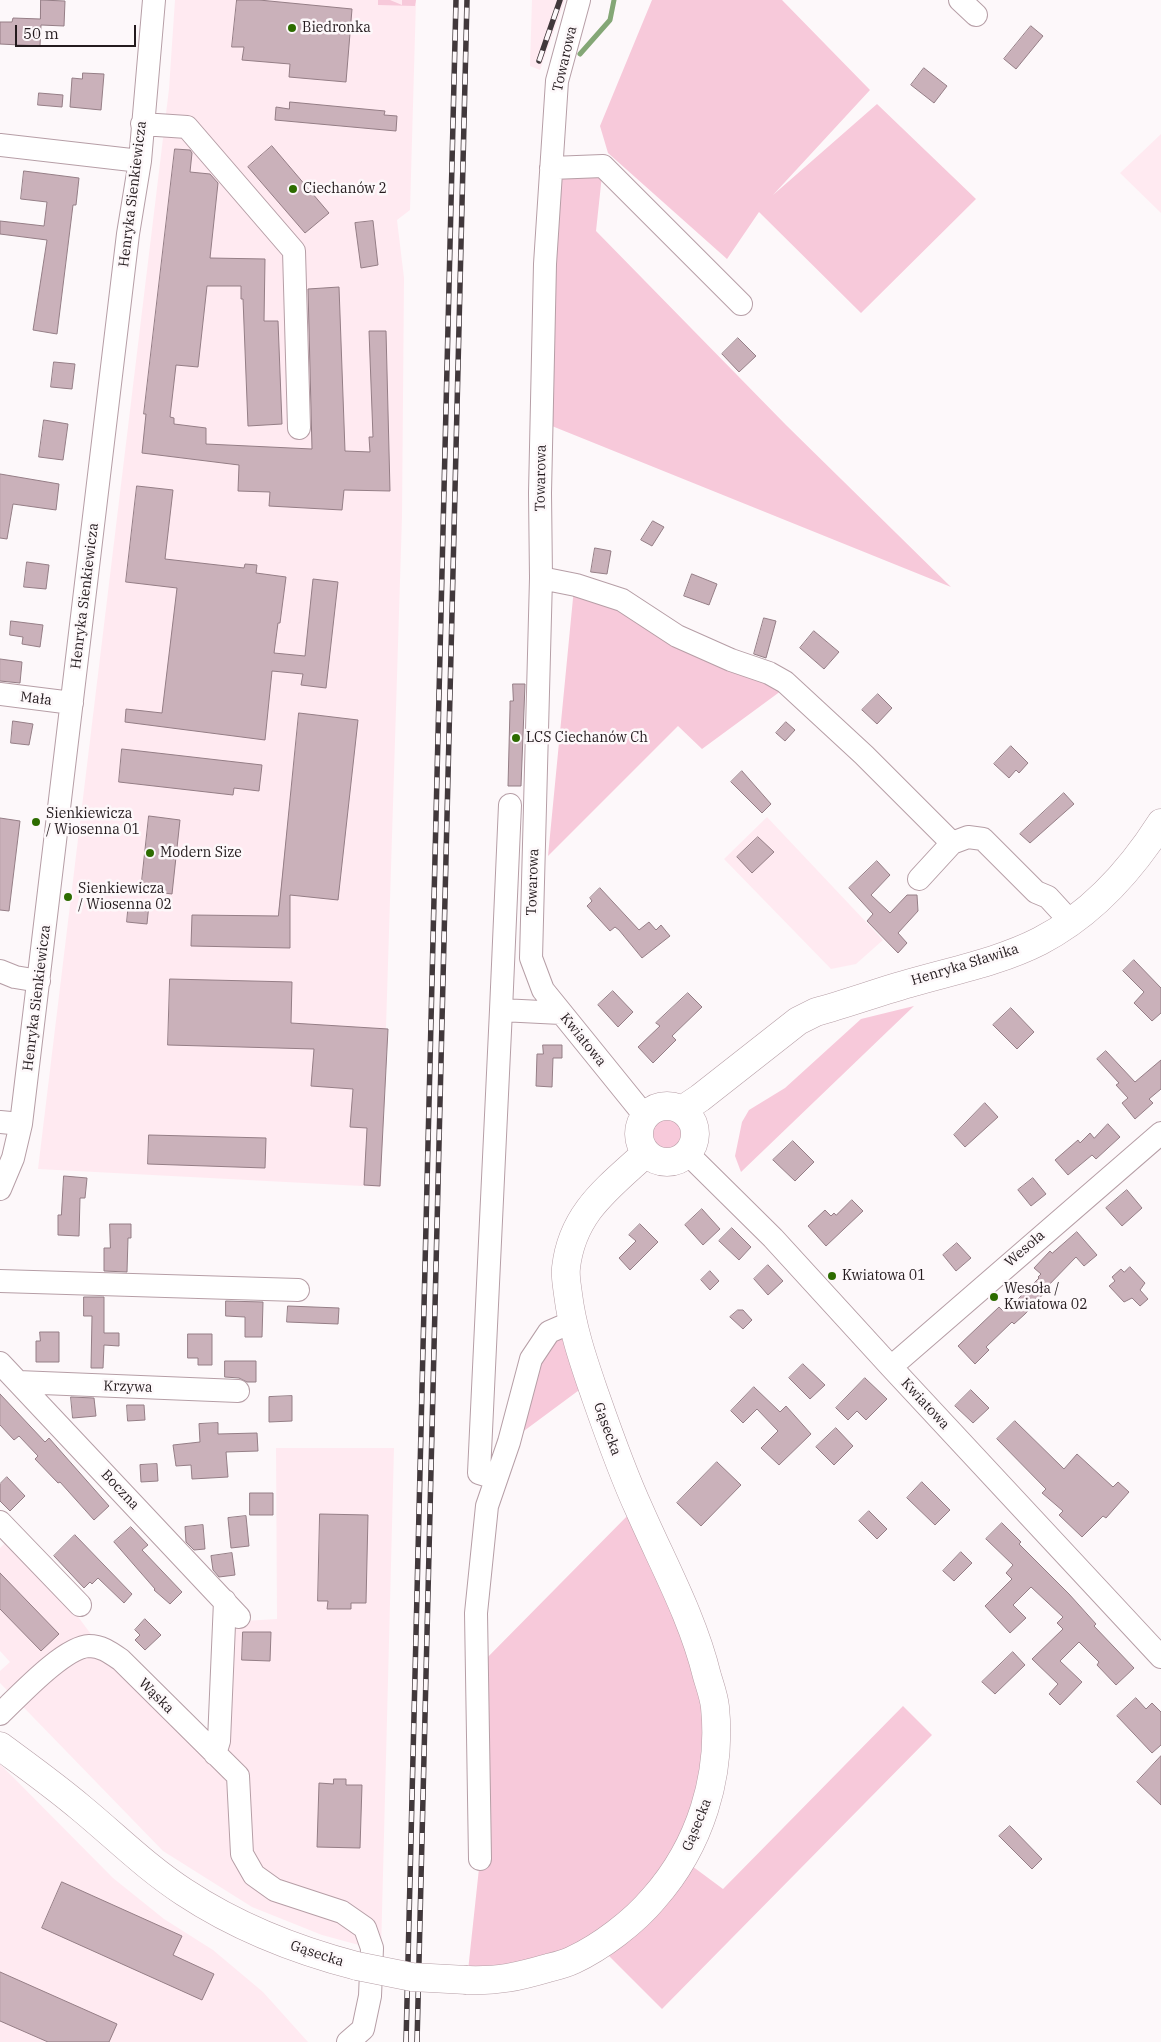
<!DOCTYPE html>
<meta charset="utf-8">
<style>
body{margin:0}
#map{position:relative;width:1161px;height:2042px;overflow:hidden;background:#fdf8fa;font-family:"IBM Plex Serif",serif}
canvas{display:block}
.scale{position:absolute;left:15px;top:25px;width:121px;height:22px;box-sizing:border-box;border:2px solid #241b1e;border-top:0;padding-left:6px;font-size:15px;line-height:18px;white-space:nowrap;color:#241b1e;-webkit-text-stroke:4px #fdf8fa;paint-order:stroke}
</style>
<div id="map">
<canvas width="1161" height="2042"></canvas>
<div class="scale">50 m</div>
</div>
<script>
const context = document.querySelector('canvas').getContext('2d');
context.lineJoin = 'round';
function fill(path, color) {
  context.fillStyle = color;
  context.fill(path, 'evenodd');
}
function stroke(path, color, width, dash) {
  context.strokeStyle = color;
  context.lineWidth = width;
  context.lineCap = dash ? 'butt' : 'round';
  context.setLineDash(dash || []);
  context.stroke(path);
}
function drawText(font, color, halo, rows, align = 'center') {
  context.font = font + ' "IBM Plex Serif",serif';
  context.lineWidth = 5;
  context.setLineDash([]);
  context.textBaseline = 'middle';
  context.strokeStyle = halo;
  context.fillStyle = color;
  for (const [text, x, y, turn = 0] of rows) {
    context.save();
    context.translate(x, y);
    context.rotate((+turn || 0) * Math.PI / 180);
    context.textAlign = isNaN(turn) ? turn : align;
    if (halo) context.strokeText(text, 0, 0);
    context.fillText(text, 0, 0);
    context.restore();
  }
}
fill(new Path2D(`
 M175,0H416L410,210L397,220L404,278L402,517L381,1187L38,1169L169,89Z
 M532,0H565L540,70L530,66Z
 M1161,134V213L1120,173Z
 M767,817L883,940L856,964L831,969L724,859Z
 M276,1448H394L381,1951L322,1935L252,1907L163,1851L0,1683V1671L10,1662L0,1651V1548L7,1541L79,1618L113,1664L210,1761L228,1622L277,1619Z
 M0,1764L113,1878L164,1919L213,1950L263,1992L308,2042H0Z`), '#ffeaf1');
fill(new Path2D(`
 M378,0H390L402,5V0H416L415,6L378,5Z
 M652,0H782L870,90L773,195L877,104L976,199L861,313L759,212L727,259L608,153L600,126Z
 M603,166L596,231L786,425L951,587L542,422L551,168Z
 M574,588L785,688L702,749L678,726L548,856Z
 M914,1006L741,1172L735,1156L742,1122L749,1110L785,1088L861,1019Z
 M650 1135a17 17 0 1 1 34 0a17 17 0 1 1-34 0Z
 M572,1322L590,1382L509,1442L531,1359Z
 M637,1506L715,1705L699,1827L597,1945L467,1980L480,1859L477,1668Z
 M903,1706L932,1735L662,2009L608,1955L650,1923L673,1897L692,1866L723,1889Z`), '#f7c9da');
stroke(new Path2D(`
 M580,54L610,20L614,0`), '#84a776', 5);
const building = new Path2D(`
 M41,0L65,1L64,26L41,25L40,46L0,44V22H12L13,18L40,19Z
 M237,0H259L352,9L346,82L289,77L290,64L242,60L244,47H232Z
 M1031,26L1043,36L1016,69L1004,59Z
 M924,68L947,86L934,103L911,85Z
 M83,73L104,74L101,110L70,107L72,78L82,79Z
 M39,93L63,95L62,107L38,105Z
 M290,102L385,111L384,115L397,116L396,131L275,120L276,107L289,109Z
 M272,146L329,213L305,233L248,167Z
 M175,149L190,150L192,153L190,172L210,174L218,183L210,258L265,259L264,321H278L282,424L248,426L243,299H241V286H207L198,367L176,365L170,417L174,418V424L206,428V444L312,449L308,289L339,287L345,451L370,452L369,437H373L369,331H386L390,491L344,490L342,510L269,506L270,492L238,491L239,465L142,453L146,414H144Z
 M24,171L79,178L76,205H73L57,334L33,330L47,240L0,234V221L44,226L47,202L21,199Z
 M373,221L378,265L361,268L355,223Z
 M738,338L756,356L739,372L722,354Z
 M54,362L75,364L72,389L51,387Z
 M44,420L68,424L63,460L39,457Z
 M0,474L59,484L56,510L13,504L7,539L0,538Z
 M137,486L173,490L165,559L244,568L245,564L257,565L256,573L286,577L280,623H278L274,653L305,656L313,579L338,582L326,688L301,685L303,674L272,671L265,740L125,722L126,709L162,713L177,588L126,582Z
 M653,521L664,527L652,546L641,540Z
 M595,548L611,551L607,574L591,572Z
 M27,562L49,565L46,589L24,587Z
 M692,574L717,584L709,605L684,596Z
 M764,618L776,621L766,658L754,654Z
 M11,621L43,625L40,647L22,644L23,637L10,635Z
 M814,631L839,652L824,669L800,648Z
 M0,659L22,662L20,683L0,681Z
 M513,684H525L521,786H508L510,708V701H513Z
 M878,694L892,708L877,724L862,710Z
 M299,713L358,720L338,900L290,895V948L191,946L192,915L278,916Z
 M13,721L33,724L29,745L11,743Z
 M786,722L795,730L785,741L776,733Z
 M1011,746L1028,763L1019,773L1016,770L1009,778L994,764Z
 M122,749L262,765L259,791L234,788L233,795L119,782Z
 M742,771L771,804L762,813L731,782Z
 M1064,793L1074,804L1030,843L1020,834Z
 M149,816L180,820L172,894L141,890Z
 M0,818L20,821L9,911L0,910Z
 M758,837L774,852L752,873L737,857Z
 M877,861L890,875L871,895L890,913L907,895H917L918,911L898,933L907,943L898,953L867,921L873,914L849,888Z
 M600,888L639,930L649,922L656,930L661,925L670,936L642,958L619,930L615,927L610,931L587,906L592,901L590,898Z
 M129,901L149,904L147,924L127,922Z
 M1134,960L1161,988V1013L1152,1021L1134,1003L1144,992L1123,971Z
 M170,979L292,982L291,1023L388,1029L380,1186L364,1185L367,1128L350,1127L353,1089L311,1086L314,1049L168,1045Z
 M613,991L633,1012L618,1027L598,1005Z
 M688,993L702,1007L672,1036L676,1040L653,1063L638,1047L660,1026L656,1023Z
 M1011,1008L1034,1032L1017,1049L993,1025Z
 M543,1045H562V1058H553L552,1087L536,1086L537,1054H543Z
 M1106,1051L1135,1082L1161,1060V1089L1149,1099L1153,1103L1135,1119L1122,1103L1128,1098L1116,1085L1119,1083L1097,1059Z
 M985,1103L998,1117L965,1147L954,1135Z
 M1108,1124L1120,1137L1096,1159L1092,1155L1068,1175L1055,1160L1078,1140L1080,1143L1090,1133L1094,1138Z
 M149,1135L266,1138L265,1168L148,1164Z
 M793,1141L814,1162L795,1181L773,1160Z
 M64,1176L87,1178L85,1198H80L79,1236L58,1235V1215H61Z
 M1033,1178L1046,1194L1031,1206L1018,1190Z
 M1127,1190L1142,1208L1122,1226L1106,1208Z
 M852,1200L863,1211L826,1246L808,1226L825,1210L831,1216L834,1213L836,1215Z
 M702,1209L720,1229L703,1245L685,1225Z
 M110,1224H131V1238H128L127,1272L104,1271V1248H110Z
 M640,1224L658,1242L630,1270L619,1258L636,1241L629,1235Z
 M732,1228L751,1247L739,1260L719,1241Z
 M1077,1232L1097,1255L1084,1266L1076,1257L1043,1291L1045,1292L1025,1314L1014,1324L1012,1322L986,1347L989,1350L975,1364L958,1346L999,1307L1003,1311L1013,1302L1014,1303L1039,1278L1038,1277L1041,1274L1034,1268L1050,1251L1052,1253Z
 M957,1243L971,1258L956,1271L943,1255Z
 M768,1265L783,1281L768,1295L754,1279Z
 M1130,1267L1145,1283L1140,1290L1148,1299L1140,1306L1132,1298L1124,1302L1109,1286L1115,1281L1112,1277L1121,1269L1124,1272Z
 M710,1271L719,1281L710,1290L701,1280Z
 M84,1297H104V1333H119V1346L104,1345L103,1368H91L92,1316H84Z
 M226,1301L263,1302L262,1337H245V1317L226,1316Z
 M288,1306L339,1308L338,1324L287,1322Z
 M738,1310H743L752,1320L743,1329L730,1317Z
 M40,1332H59V1362H36V1341H40Z
 M188,1334H212V1365H198V1358H188Z
 M225,1361H256V1382H247L239,1378L225,1377Z
 M803,1364L825,1385L810,1399L789,1378Z
 M865,1378L887,1399L866,1420L857,1411L848,1420L836,1408Z
 M754,1387L780,1412L786,1406L811,1434L779,1465L761,1448L778,1431L757,1409L743,1423L731,1411Z
 M971,1390L989,1408L973,1423L955,1406Z
 M0,1394L45,1442L49,1438L109,1506L94,1520L60,1482L58,1483L35,1459L38,1456L19,1436L14,1440L0,1425Z
 M292,1396V1421L269,1422V1397Z
 M71,1397L94,1398L96,1416L73,1418Z
 M127,1405H144L145,1420L128,1421Z
 M1015,1421L1064,1469L1077,1454L1113,1487L1118,1482L1129,1492L1106,1518L1103,1516L1082,1537L1059,1515L1063,1511L1042,1493L1046,1489L997,1439Z
 M218,1423V1434L257,1433L258,1451L226,1452L228,1477L192,1479L191,1465L176,1466L173,1445L200,1442L199,1424Z
 M836,1428L853,1446L834,1465L816,1447Z
 M717,1462L741,1485L701,1526L677,1503Z
 M157,1464L158,1481L141,1482L140,1465Z
 M7,1477L25,1496L10,1511L0,1501V1484Z
 M922,1482L950,1510L935,1525L907,1498Z
 M250,1493H273V1515H250Z
 M869,1511L887,1529L877,1539L859,1521Z
 M320,1514L368,1515L366,1603H351V1609H327L328,1601H318Z
 M246,1516L249,1546L231,1548L228,1518Z
 M1002,1523L1021,1542L1019,1544L1069,1594L1096,1624L1094,1626L1134,1668L1116,1685L1097,1665L1099,1662L1079,1642L1060,1661L1082,1682L1060,1705L1049,1694L1058,1684L1032,1659L1063,1629L1057,1623L1063,1617L1031,1587L1013,1605L1026,1618L1010,1633L985,1606L1012,1579L1006,1573L1013,1565L986,1539Z
 M203,1525L205,1549L194,1550L186,1542L185,1527Z
 M131,1527L148,1545L142,1550L182,1592L170,1604L154,1590L155,1589L114,1542Z
 M75,1535L132,1594L124,1603L98,1578L92,1584L90,1582L84,1588L54,1556Z
 M961,1552L972,1563L954,1581L943,1571Z
 M232,1553L235,1575L219,1577L213,1570L211,1556Z
 M0,1573L59,1634L41,1651L0,1609Z
 M145,1619L161,1635L145,1650L135,1640L140,1635L135,1630Z
 M243,1632H271L270,1661L242,1660Z
 M1013,1652L1025,1665L995,1694L982,1682Z
 M1136,1698L1146,1709L1152,1703L1161,1712V1745L1152,1753L1117,1716Z
 M1161,1756V1805L1137,1782Z
 M334,1779H346V1785H362L360,1848L317,1847L319,1783L333,1784Z
 M1010,1826L1042,1859L1032,1869L999,1836Z
 M62,1882L182,1936L173,1955L214,1974L202,2000L42,1928Z
 M0,1972L117,2024L109,2042H48L0,2021Z`);
fill(building, '#cab1ba');
stroke(building, '#957e86', 1);
const minor = new Path2D(`
 M579,0L557,81L545,264L540,493L541,578L531,958L543,990L645,1116
 M960,0L976,15
 M142,124L187,127L294,251L299,428
 M0,145L140,161
 M551,168L603,166L741,304
 M541,578L576,585L622,600L677,636L731,660L769,673L785,682L864,755L952,843
 M0,694L72,703
 M510,805L501,1010L561,1013
 M919,879L952,843L968,837L983,839L1036,892L1048,897L1070,921
 M0,971L15,977L39,981
 M0,1122L21,1124
 M688,1154L773,1238L891,1367L1161,1657
 M0,1189L13,1158L21,1124L128,234L140,161L154,0
 M0,1281L298,1290
 M0,1363L239,1617
 M891,1367L1161,1133
 M18,1382L238,1391
 M495,1478L479,1473L501,1010
 M0,1522L80,1605
 M0,1714C19,1696 64,1647 89,1646C102,1646 111,1653 121,1660L238,1776L242,1854L254,1875L275,1890L342,1912L365,1928L372,1948L370,1996L363,2029L348,2042
 M215,1754L219,1741L225,1601
 M480,1859L476,1613L487,1506L509,1442L531,1359L549,1332L572,1322`);
const major = new Path2D(`
 M639 1134a28 28 0 1 1 56 0a28 28 0 1 1-56 0Z
 M682,1110L700,1098L798,1021L816,1012C849,1003 881,991 914,982C956,970 1001,961 1040,941C1090,915 1131,870 1161,823
 M0,1746C27,1766 55,1786 81,1808C115,1836 147,1868 184,1892C237,1927 295,1950 357,1966
 M467,1980C499,1981 517,1977 548,1968C556,1966 565,1964 573,1960C601,1947 634,1922 654,1898C700,1846 722,1776 715,1707C714,1697 710,1686 707,1676C693,1618 663,1564 639,1509C621,1470 607,1429 593,1389C582,1357 572,1327 568,1294C567,1286 565,1276 566,1268C572,1213 608,1188 646,1153`);
stroke(minor, '#b69ea6', 24);
stroke(major, '#b69ea6', 29);
stroke(minor, '#fff', 22);
stroke(major, '#fff', 28);
const rail = new Path2D(`
 M539,61L560,0
 M406,2042L456,0
 M417,2042L467,0`);
stroke(rail, '#41383b', 5.5);
stroke(rail, '#fdf8fa', 4, [11]);
const majorBridge = new Path2D(`
 M357,1966L412,1977L467,1980`);
stroke(majorBridge, '#b69ea6', 29, []);
stroke(majorBridge, '#fff', 28);
for (const [x, y, r, color] of [
 [292,28,5,"#2d6c00"],
 [293,189,5,"#2d6c00"],
 [516,738,5,"#2d6c00"],
 [36,822,5,"#2d6c00"],
 [150,853,5,"#2d6c00"],
 [68,897,5,"#2d6c00"],
 [832,1276,5,"#2d6c00"],
 [994,1297,5,"#2d6c00"]
]) {
  const dot = new Path2D();
  dot.arc(x, y, r, 0, 2 * Math.PI);
  context.fillStyle = color;
  context.fill(dot);
  stroke(dot, '#fdf8fa', 2);
}
drawText('14px', '#241b1e', '#fdf8fa', [
 ["Biedronka",302,28],
 ["Ciechanów 2",303,189],
 ["LCS Ciechanów Ch",526,738],
 ["Sienkiewicza",46,814],
 ["/ Wiosenna 01",46,830],
 ["Modern Size",160,853],
 ["Sienkiewicza",78,889],
 ["/ Wiosenna 02",78,905],
 ["Kwiatowa 01",842,1276],
 ["Wesoła /",1004,1289],
 ["Kwiatowa 02",1004,1305]
], 'left');
drawText('14px', '#241b1e', '#fdf8fa', [
 ["Towarowa",565,59,-77],
 ["Henryka Sienkiewicza",133,194,-83],
 ["Towarowa",541,478,-89],
 ["Henryka Sienkiewicza",85,596,-83],
 ["Mała",36,699,7],
 ["Towarowa",533,882,-88],
 ["Henryka Sławika",965,965,-17],
 ["Henryka Sienkiewicza",37,998,-83],
 ["Kwiatowa",583,1040,51],
 ["Wesoła",1025,1249,-41],
 ["Krzywa",128,1387,2],
 ["Kwiatowa",925,1404,47],
 ["Gąsecka",607,1429,70],
 ["Boczna",120,1490,47],
 ["Wąska",156,1696,45],
 ["Gąsecka",697,1825,-68],
 ["Gąsecka",317,1954,18]
]);
</script>
